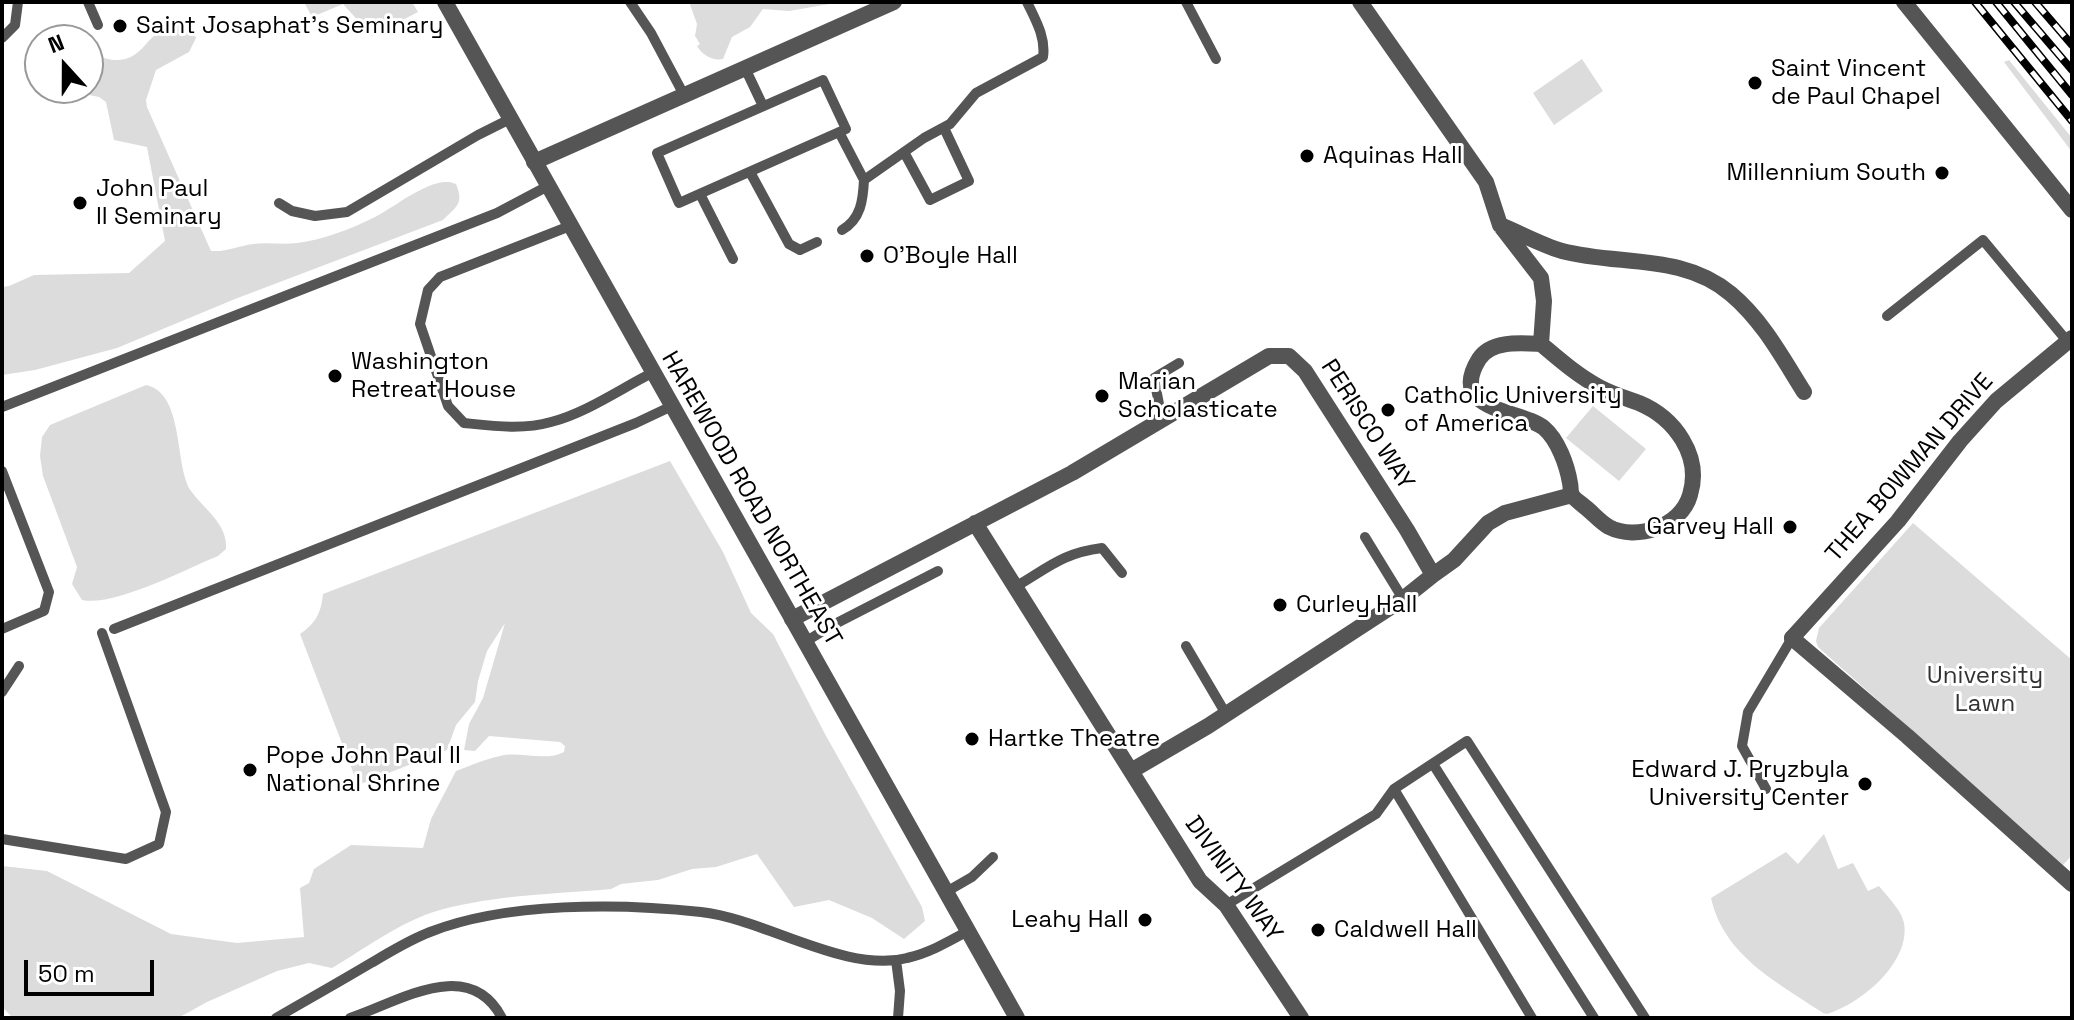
<!DOCTYPE html>
<meta charset="utf-8">
<style>
body{margin:0}
#map{position:relative;width:2074px;height:1020px;overflow:hidden;background:#fff;font-family:"Space Grotesk",sans-serif}
canvas{display:block}
.frame{position:absolute;inset:0;border:4px solid #000;pointer-events:none}
.north{position:absolute;left:24px;top:24px;width:80px;height:80px;box-sizing:border-box;background:#fff;border:2px solid #999;border-radius:50%;rotate:339deg;font-size:22px;font-weight:700;line-height:32px;text-align:center;color:#000}
.north::after{content:'';display:block;margin:auto;width:28px;height:36px;background:#000;clip-path:polygon(50% 0,100% 100%,50% 72%,0 100%)}
.scale{position:absolute;left:24px;top:960px;width:130px;height:36px;box-sizing:border-box;border:4px solid #000;border-top:0;padding-left:10px;font-size:24px;line-height:28px;white-space:nowrap;color:#000;-webkit-text-stroke:6px #fff;paint-order:stroke}
</style>
<div id="map">
<canvas width="2074" height="1020"></canvas>
<div class="frame"></div>
<div class="north">N</div>
<div class="scale">50 m</div>
</div>
<script>
const context = document.querySelector('canvas').getContext('2d');
context.lineJoin = 'round';
function fill(path, color) {
  context.fillStyle = color;
  context.fill(path, 'evenodd');
}
function stroke(path, color, width, dash) {
  context.strokeStyle = color;
  context.lineWidth = width;
  context.lineCap = dash ? 'butt' : 'round';
  context.setLineDash(dash || []);
  context.stroke(path);
}
function drawText(font, color, halo, rows, align = 'center') {
  context.font = font + ' "Space Grotesk",sans-serif';
  context.lineWidth = 6;
  context.setLineDash([]);
  context.textBaseline = 'middle';
  context.strokeStyle = halo;
  context.fillStyle = color;
  for (const [text, x, y, turn = 0] of rows) {
    context.save();
    context.translate(x, y);
    context.rotate((+turn || 0) * Math.PI / 180);
    context.textAlign = isNaN(turn) ? turn : align;
    if (halo) context.strokeText(text, 0, 0);
    context.fillText(text, 0, 0);
    context.restore();
  }
}
fill(new Path2D(`
 M304,2H412L418,12L372,36L343,4L312,17Z
 M689,2H841L789,11L763,9L750,27L732,37L723,59C713,61 702,55 697,46L700,44L695,36L697,24Z
 M170,25H180L194,32L196,38L189,52L156,70L146,100L147,107L211,251C227,252 238,246 253,244C268,242 283,245 297,243C322,240 351,229 373,218C394,208 434,173 456,184C464,204 457,206 443,220L235,299L117,348L35,370L2,375V287L9,286L34,275L129,273L165,241L147,147L114,140L106,102L99,97L89,95L86,88L88,54C96,55 105,59 113,60C143,62 145,35 170,25Z
 M1582,59L1603,91L1554,125L1533,93Z
 M2009,60L2072,138V152L2004,62Z
 M146,385C185,393 174,467 191,491C204,509 228,524 226,549L218,556C186,569 114,607 82,600L72,584L77,567L43,476L40,456L42,437L50,425Z
 M1593,406L1646,449L1619,481L1566,438Z
 M670,461L723,552L751,613L773,634L825,734L922,907L925,921L904,939L872,918L829,900L794,907L757,854L716,867L692,869L658,880L621,884L611,889C555,894 495,895 440,910C401,921 366,948 332,968L309,963L277,971L207,1002L178,1018H13L2,1007V866L47,871L171,934L237,943L304,937L300,888L309,883L314,869L351,845L423,848L431,819L456,771C470,766 485,759 500,756C520,751 546,762 564,752L565,746L560,742L489,736L475,751L464,750L469,724L483,698L505,623L487,651L478,681L475,702L456,725L447,750L358,785L300,634C316,623 321,613 323,594Z
 M1913,523L2072,660V855L2063,865L1818,647L1816,641L1819,628Z
 M1824,834L1838,869L1853,863L1868,891L1879,886C1887,896 1902,911 1904,923C1911,962 1861,1004 1827,1014L1823,1013C1777,982 1724,956 1711,898L1786,852L1798,864Z`), '#dcdcdc');
stroke(new Path2D(`
 M88,2L98,25
 M630,2L651,33L684,95
 M1186,2L1216,59
 M2,38L15,25L18,2
 M745,68L763,106
 M823,80L846,129L679,203L657,153Z
 M839,132L864,180L924,138L950,124L976,93L1043,57C1046,37 1035,19 1027,2
 M904,152L930,200L969,181L944,128
 M750,172L789,244L800,250L817,242
 M700,194L733,259
 M279,203L292,211L315,216L347,212L478,135L510,119
 M570,226L440,277L428,290L420,324L448,406L464,423C493,426 523,430 551,422C586,413 620,389 652,373
 M842,230C861,219 863,200 864,180
 M1887,316L1983,240L2067,341
 M2,407L497,213L548,186
 M1162,420L1154,378L1179,363
 M2,471L49,592L44,611L2,629
 M1365,537L1403,599
 M1015,587C1048,568 1062,553 1102,548L1122,573
 M114,629L636,423L672,406
 M805,642L831,626L938,571
 M1186,646L1226,714
 M2,692L19,666
 M1433,764L1594,1018
 M1394,789L1532,1018
 M1766,789L1742,746L1748,712L1792,638
 M2,839L126,859L159,844L166,812L102,633
 M946,892L972,877L993,857
 M1226,905L1376,814L1394,789L1467,741L1645,1018
 M896,960L900,991L898,1018
 M276,1018C307,1000 339,982 371,963C390,952 409,940 430,932C506,902 620,903 701,912C765,919 846,974 907,958C929,953 948,942 968,931
 M350,1018C399,1002 469,955 502,1018`), '#555', 10);
stroke(new Path2D(`
 M1792,638L1907,736L2072,884`), '#555', 16);
stroke(new Path2D(`
 M1360,2L1486,182L1500,225C1520,233 1541,245 1562,251C1619,266 1682,253 1731,294C1763,321 1782,357 1804,392
 M1904,2L2072,210
 M534,162L894,2
 M1500,225L1541,278L1544,301L1541,344C1560,360 1577,375 1599,387C1612,394 1625,398 1639,403C1675,418 1702,456 1690,495C1681,527 1636,541 1609,527C1600,522 1593,513 1585,507C1582,504 1574,499 1572,495C1570,491 1571,487 1570,483C1567,465 1558,440 1544,428C1521,409 1446,412 1479,359C1491,340 1521,343 1541,344
 M975,523L1200,881L1226,905L1301,1018
 M1433,575L1454,560L1488,523L1505,513L1572,495
 M792,619L1072,473L1269,356H1289L1305,371L1407,530L1433,575L1403,599L1208,726L1131,771
 M1792,638L1898,521L1960,441L1996,401L2072,338`), '#555', 16);
stroke(new Path2D(`
 M445,2L1017,1018`), '#555', 16);
const rail = new Path2D(`
 M1975,2L2072,121
 M1996,2L2072,95
 M2014,2L2072,70
 M2035,2L2072,45`);
stroke(rail, '#000', 8);
stroke(rail, '#fff', 5, [15]);
for (const [x, y, r, color] of [
 [120,26,8,"#000"],
 [1755,83,8,"#000"],
 [1307,156,8,"#000"],
 [1942,173,8,"#000"],
 [80,203,8,"#000"],
 [867,256,8,"#000"],
 [335,376,8,"#000"],
 [1102,396,8,"#000"],
 [1388,410,8,"#000"],
 [1790,527,8,"#000"],
 [1280,605,8,"#000"],
 [972,739,8,"#000"],
 [250,770,8,"#000"],
 [1865,784,8,"#000"],
 [1145,920,8,"#000"],
 [1318,930,8,"#000"]
]) {
  const dot = new Path2D();
  dot.arc(x, y, r, 0, 2 * Math.PI);
  context.fillStyle = color;
  context.fill(dot);
  stroke(dot, '#fff', 3);
}
drawText('24px', '#000', '#fff', [
 ["Saint Josaphat’s Seminary",136,26],
 ["Saint Vincent",1771,69],
 ["de Paul Chapel",1771,97],
 ["Aquinas Hall",1323,156],
 ["Millennium South",1926,173,"right"],
 ["John Paul",96,189],
 ["II Seminary",96,217],
 ["O'Boyle Hall",883,256],
 ["Washington",351,362],
 ["Retreat House",351,390],
 ["Marian",1118,382],
 ["Scholasticate",1118,410],
 ["Catholic University",1404,396],
 ["of America",1404,424],
 ["Garvey Hall",1774,527,"right"],
 ["Curley Hall",1296,605],
 ["Hartke Theatre",988,739],
 ["Pope John Paul II",266,756],
 ["National Shrine",266,784],
 ["Edward J. Pryzbyla",1849,770,"right"],
 ["University Center",1849,798,"right"],
 ["Leahy Hall",1129,920,"right"],
 ["Caldwell Hall",1334,930]
], 'left');
drawText('24px', '#000', '#fff', [
 ["PERISCO WAY",1367,425,57],
 ["THEA BOWMAN DRIVE",1910,468,-49],
 ["HAREWOOD ROAD NORTHEAST",751,499,60],
 ["DIVINITY WAY",1233,879,54]
]);
drawText('24px', '#333', '#fff', [
 ["University",1985,676],
 ["Lawn",1985,704]
]);
</script>
